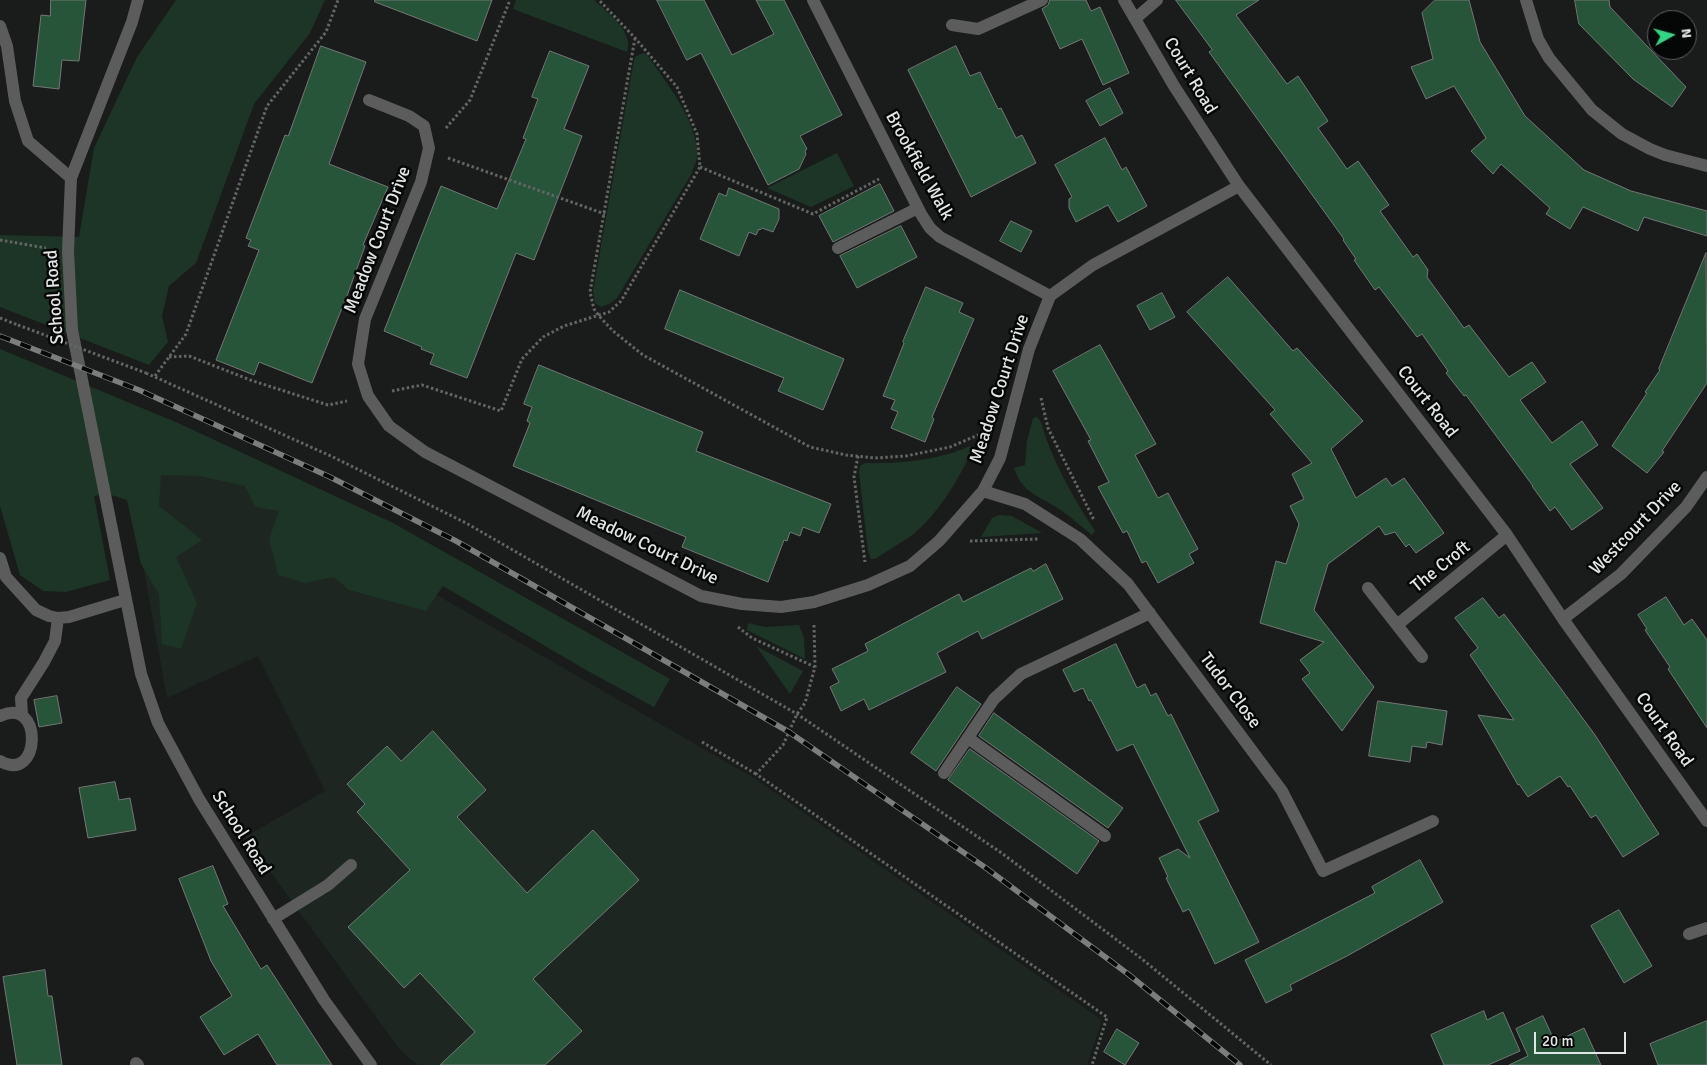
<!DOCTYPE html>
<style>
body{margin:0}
#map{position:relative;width:1707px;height:1065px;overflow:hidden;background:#191c1a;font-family:Signika,sans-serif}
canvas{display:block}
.north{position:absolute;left:1647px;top:10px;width:50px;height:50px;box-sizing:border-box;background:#050606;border:1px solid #5e5f5f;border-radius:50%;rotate:83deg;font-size:14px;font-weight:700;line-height:20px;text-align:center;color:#e3e5e4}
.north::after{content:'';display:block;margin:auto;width:18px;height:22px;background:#2dd883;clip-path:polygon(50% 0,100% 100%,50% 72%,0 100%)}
.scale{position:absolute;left:1534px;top:1032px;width:92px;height:22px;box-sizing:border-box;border:2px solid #e3e5e4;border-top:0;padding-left:6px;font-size:15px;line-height:18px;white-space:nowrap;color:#e3e5e4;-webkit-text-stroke:4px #050606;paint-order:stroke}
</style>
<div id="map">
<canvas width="1707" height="1065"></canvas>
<div class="north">N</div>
<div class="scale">20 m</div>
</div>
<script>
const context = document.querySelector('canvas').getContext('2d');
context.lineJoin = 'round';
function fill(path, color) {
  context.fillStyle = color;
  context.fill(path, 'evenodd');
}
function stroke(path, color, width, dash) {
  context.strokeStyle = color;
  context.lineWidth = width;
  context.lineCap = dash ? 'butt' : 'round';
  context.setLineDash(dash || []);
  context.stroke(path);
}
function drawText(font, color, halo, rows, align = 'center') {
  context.font = font + ' Signika,sans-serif';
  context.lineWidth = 5;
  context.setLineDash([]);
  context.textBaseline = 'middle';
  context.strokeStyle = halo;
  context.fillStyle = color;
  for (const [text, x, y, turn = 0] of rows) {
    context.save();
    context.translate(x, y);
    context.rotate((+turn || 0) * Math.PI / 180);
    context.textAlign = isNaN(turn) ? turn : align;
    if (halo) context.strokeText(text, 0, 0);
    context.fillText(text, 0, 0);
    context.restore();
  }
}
fill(new Path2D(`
 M120,412L754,778L1102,1020L1087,1065H418L400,1050L245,837L325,791L258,656L167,698L142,560Z`), '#1d2620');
fill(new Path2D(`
 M176,0H325L310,33L254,104L196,263L169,286L162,316L168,342L149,365L0,307V235L79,237L94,148L137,57Z
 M516,0H594C608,13 634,31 627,52L513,9Z
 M643,53L647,55C666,82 700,124 697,158C696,163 693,168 692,173L617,298L609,304L601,307L595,303L593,291L634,60L636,56Z
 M837,153L854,186L811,207L767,188Z
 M0,349L178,423L393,523L670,679L654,707L586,670L443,586L426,611L349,590L334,577L305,583L278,575L269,539L279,511L255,507L245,486L199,476L161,475L159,506L202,540L176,557L197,603L181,649L162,644L159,594L141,564L127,500L108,494L94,496L110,580L66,592L43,591L20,575L0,506Z
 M1037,417C1043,423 1043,430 1046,438C1058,471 1076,502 1095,531L1092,535C1082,527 1072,518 1062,511C1041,496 1023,495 1014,468L1025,465L1027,441L1033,418Z
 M970,446L973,448C960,478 937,516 911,536C899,544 887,551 875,559H871L868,551L859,472L860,466L865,463C898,464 940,460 970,446Z
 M999,515L1012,516L1042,533L981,537L992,518Z
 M748,623L765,627L799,625L804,638L805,659L747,630Z
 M756,646L803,671L790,694Z`), '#1c3526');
const building = new Path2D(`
 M51,0H86L79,61L62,60L59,89L33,86L41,15L50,16Z
 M375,0H492L477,41L375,2Z
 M657,0H704L732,55L774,34L756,0H784L842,115L800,136L807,149L805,151L806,154L799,169L768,185L701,53L687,60Z
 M1050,0H1086L1091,11L1100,7L1129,73L1103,85L1082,39L1060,49L1042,9L1048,5Z
 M1176,0H1259L1236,15L1287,84L1298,76L1328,121L1318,128L1347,169L1358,161L1389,205L1380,211L1413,257L1417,254L1428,270L1427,277L1464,328L1469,325L1509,377L1532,362L1546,382L1520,400L1552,443L1582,421L1598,445L1570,464L1603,508L1572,530L1555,507L1550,511L1532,486H1533L1466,395L1464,396L1446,373L1448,371L1422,334L1417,337L1379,287L1375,290L1354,260L1356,259L1343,240L1344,239L1209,52L1212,50Z
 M1435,0H1469L1480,42L1525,116L1584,170L1631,191L1707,211V236L1644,217L1638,231L1583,207L1570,229L1546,214L1550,208L1501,164L1493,174L1471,151L1486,138L1454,86L1426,99L1411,67L1433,59L1422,13Z
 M1575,0H1609L1610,7L1686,87L1672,107L1633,79L1579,24Z
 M321,46L366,62L329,164L388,187L363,245L365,246L348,293L312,383L259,362L254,375L216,360L259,250L248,246L251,240L246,238L285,135L288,136Z
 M956,46L970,76L980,72L998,109L1001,108L1016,138L1022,135L1036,163L971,197L908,70Z
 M550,51L589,66L564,129L582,136L534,260L516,253L467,378L430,364L434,354L421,349L422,347L384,331L441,186L497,209L526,139L523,138L538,99L532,97Z
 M1110,88L1123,113L1100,126L1086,101Z
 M1105,138L1122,170L1126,167L1147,206L1118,222L1108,205L1076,222L1069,208V199L1072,197L1055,165Z
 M880,184L894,211L833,242L819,216Z
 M729,188L779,209V219L773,232L762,228L760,230L759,229L756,235L749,232L739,256L700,239L719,193L726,196Z
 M1011,221L1032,231L1021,252L1000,241Z
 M901,226L917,257L857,288L840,256Z
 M1706,253L1707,383L1662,451L1664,452L1647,473L1612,446L1647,393L1645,392L1660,370L1659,369Z
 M1228,277L1293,351L1297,348L1363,421L1331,449L1356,498L1386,478L1392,486L1404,478L1444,533L1416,553L1409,544L1406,547L1395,532L1385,535L1379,526L1328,564L1314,610L1374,687L1342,731L1302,679L1310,673L1300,660L1324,642L1260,623L1276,561L1286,564L1299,524L1290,506L1304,499L1292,474L1312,463L1270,414L1275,410L1187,312Z
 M926,287L963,303L959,312L974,319L932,417L934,419L925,442L891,428L898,412L891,409L895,400L883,396L904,343L903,342Z
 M680,290L844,359L823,410L778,391L784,378L665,329Z
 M1162,293L1175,317L1150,330L1137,306Z
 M1100,345L1156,444L1135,455L1158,498L1168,493L1198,549L1189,554L1194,563L1158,583L1146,561L1142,563L1127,531L1123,533L1098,487L1109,482L1088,441L1091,440L1053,371Z
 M539,365L703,432L696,451L831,504L819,533L803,527L800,536L790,532L787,541L784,540L768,582L682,547L686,537L513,466L530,423L527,421L532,407L524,404Z
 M1046,564L1063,599L982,639L978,631L937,653L946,672L869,710L864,699L841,711L830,687L839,682L832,669L868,651L865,644L959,594L963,602L1031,568L1033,571Z
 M1666,597L1684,625L1692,619L1707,640V728L1668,669L1670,667L1645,630L1647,629L1638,615Z
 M1483,598L1499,618L1504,614L1559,686L1595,735L1659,834L1623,857L1596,815L1591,818L1570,786L1568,787L1560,776L1528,797L1519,784L1518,785L1478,715L1514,720L1470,655L1478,648L1455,618Z
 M1116,644L1137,688L1145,684L1151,696L1156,693L1168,716L1171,714L1219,811L1198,821L1259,942L1215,964L1189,909L1183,912L1166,878L1168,877L1159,858L1178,849L1190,858L1133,744L1117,751L1091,700L1089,701L1083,688L1074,692L1063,670Z
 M957,687L981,704L936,771L911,753Z
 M57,696L62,723L39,727L34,700Z
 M1378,701L1447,711L1442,745L1427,742L1426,748L1412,746L1410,762L1369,756Z
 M994,713L1123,808L1108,828L979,736Z
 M433,731L486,790L457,817L527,893L593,830L639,880L533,979L582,1031L545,1065H440L475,1032L420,973L404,988L348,927L410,870L357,812L365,804L347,784L387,746L401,761Z
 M970,749L1099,841L1077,874L948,780Z
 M115,782L119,800L130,798L136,830L88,838L79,788Z
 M1420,860L1443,902L1347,956L1290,985L1292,990L1266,1003L1245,960L1375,893L1372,887Z
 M213,866L228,904L223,906L261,969L267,965L332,1065H277L258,1034L224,1055L200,1017L232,996L211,961L179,879Z
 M1619,910L1652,966L1624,983L1591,926Z
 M45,970L48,996H52L62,1065H17L3,977Z
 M1484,1011L1487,1020L1503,1012L1520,1051L1488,1065H1444L1431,1035Z
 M1543,1016L1555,1042L1584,1028L1601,1065H1509L1528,1056L1516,1029Z
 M1707,1021V1065H1658L1650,1044Z
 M1117,1029L1139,1043L1125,1065L1104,1052Z`);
fill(building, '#265539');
stroke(building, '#747775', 1);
stroke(new Path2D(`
 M635,38L590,292L594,309L599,316L613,331L643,355L810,447L846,455L875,458L906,456L950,447L983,433
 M446,128L470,100L510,0
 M448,158L605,214
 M700,167L813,214L879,179
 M0,240L46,248
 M0,318L18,325
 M169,357L189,356L253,381L328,405L347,401
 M146,373L333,457L466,523L797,714L1003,854L1142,959L1271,1065
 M155,376L186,334L267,106L326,32L338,0
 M392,391L422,385L501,411L522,359L543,337L564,326L609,312L621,301L700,167L697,134L677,87L635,38L599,0
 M1041,398L1048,428L1094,520
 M858,456L854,477L865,562
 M970,541L1038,539
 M814,625L815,667L805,703L797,714L783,745L756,774L1107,1017L1092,1065
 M738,627L752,638L815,667
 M702,742L756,774`), '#636664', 3, [2.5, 2.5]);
stroke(new Path2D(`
 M138,0L132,22L71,178L68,251L72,330L141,674L158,723L199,799L324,1000L371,1065
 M813,0L921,214L930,228L940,237L1050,296
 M1124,0L1174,86L1239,186L1507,535L1563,619L1707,821
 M1526,0L1538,39L1549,58L1592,110L1622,134L1650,149L1665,155L1707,166
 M1136,18L1157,0
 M952,25L978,29L1042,0
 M0,26L7,46L15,101L28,141L71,178
 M369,100L409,116L424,126L429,148L421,182L365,319L358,364L368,396L389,426L425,452L701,596L742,604L781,607L814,602L868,585L910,566L939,541L983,491L1000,458L1029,349L1050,296L1093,265L1239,186
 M838,248L918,208
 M983,491L1025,504L1080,539L1128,584L1282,791L1323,871L1433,821
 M0,558L6,577L36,610L49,616L58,618L69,617L125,600
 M1368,588L1422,657
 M1563,619L1621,574L1686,507L1707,477
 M1397,625L1507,535
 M22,715L21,698L44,662L55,641L58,618
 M0,716C44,695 41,785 0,761
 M968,738L1105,836
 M944,773L994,699L1021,674L1150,613
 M273,919L328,885L351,865
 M1689,934L1707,928
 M136,1063L138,1065`), '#5b5c5b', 12);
const rail = new Path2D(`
 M0,336L139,390L330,477L456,541L789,732L986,868L1128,974L1240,1065`);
stroke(rail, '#7c7e7d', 5.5);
stroke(rail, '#050606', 4, [11]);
stroke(new Path2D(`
 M18,325L146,373`), '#636664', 3, [2.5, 2.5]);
drawText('18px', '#e3e5e4', '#050606', [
 ["Court Road",1190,76,59],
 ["Brookfield Walk",919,166,61],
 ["Meadow Court Drive",378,240,-69],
 ["School Road",55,297,-94],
 ["Meadow Court Drive",1000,389,-72],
 ["Court Road",1427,402,52],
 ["Westcourt Drive",1636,528,-46],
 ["Meadow Court Drive",647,546,26],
 ["The Croft",1441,567,-39],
 ["Tudor Close",1230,691,53],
 ["Court Road",1664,730,55],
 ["School Road",241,833,58]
]);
</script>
